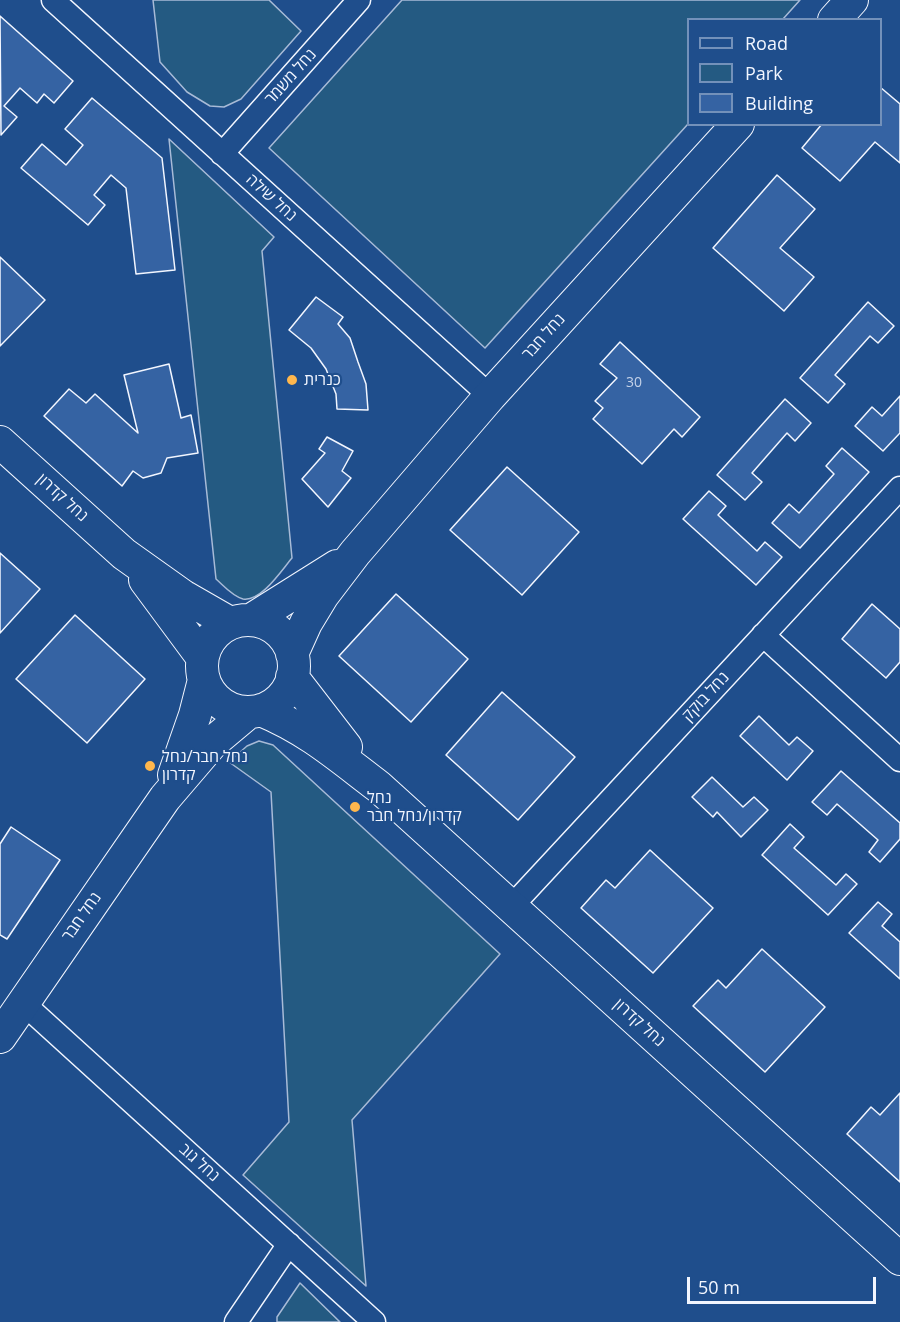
<!DOCTYPE html>
<meta charset="utf-8">
<style>
body{margin:0}
#map{position:relative;width:900px;height:1322px;overflow:hidden;background:#1f4e8c;font-family:"Open Sans",sans-serif}
canvas{display:block}
.legend{position:absolute;left:687px;top:18px;width:195px;height:108px;box-sizing:border-box;background:#1f4e8c;border:2px solid #7391ba;margin:0;padding:8px 10px;list-style:none;font-size:18px;color:#f2f6ff}
.legend li{display:flex;align-items:center;gap:12px;height:30px}
.legend b{width:30px;border:2px solid #7391ba}
.scale{position:absolute;left:687px;top:1277px;width:189px;height:27px;box-sizing:border-box;border:3px solid #f2f6ff;border-top:0;padding-left:8px;font-size:18px;line-height:21px;white-space:nowrap;color:#f2f6ff;-webkit-text-stroke:4px #1f4e8c;paint-order:stroke}
</style>
<div id="map">
<canvas width="900" height="1322"></canvas>
<ul class="legend">
<li><b style="height:8px;background:#1f4e8c"></b>Road</li>
<li><b style="height:16px;background:#245a82"></b>Park</li>
<li><b style="height:16px;background:#3563a3"></b>Building</li>
</ul>
<div class="scale">50 m</div>
</div>
<script>
const context = document.querySelector('canvas').getContext('2d');
context.lineJoin = 'round';
function fill(path, color) {
  context.fillStyle = color;
  context.fill(path, 'evenodd');
}
function stroke(path, color, width, dash) {
  context.strokeStyle = color;
  context.lineWidth = width;
  context.lineCap = dash ? 'butt' : 'round';
  context.setLineDash(dash || []);
  context.stroke(path);
}
function drawText(font, color, halo, rows, align = 'center') {
  context.font = font + ' "Open Sans",Heebo,sans-serif';
  context.lineWidth = 4.5;
  context.setLineDash([]);
  context.textBaseline = 'middle';
  context.strokeStyle = halo;
  context.fillStyle = color;
  for (const [text, x, y, turn = 0] of rows) {
    context.save();
    context.translate(x, y);
    context.rotate((+turn || 0) * Math.PI / 180);
    context.textAlign = isNaN(turn) ? turn : align;
    if (halo) context.strokeText(text, 0, 0);
    context.fillText(text, 0, 0);
    context.restore();
  }
}
const green = new Path2D(`
 M153,0H269L301,31L241,99L224,107L210,106L187,92L160,62Z
 M402,0H800L783,19L688,20V124L485,348L269,148Z
 M169,139L274,237L262,251L292,558C281,571 261,602 243,599C232,596 224,586 216,579Z
 M259,741L273,745L500,954L352,1120L366,1286L243,1175L289,1122L271,792L229,762L247,746Z
 M300,1283L340,1322H277V1317Z`);
fill(green, '#245a82');
stroke(green, '#a8bbd7', 1.5);
const building = new Path2D(`
 M0,16L73,81L54,103L44,94L37,103L20,88L4,106L17,117L1,135Z
 M880,87L900,104V163L875,142L840,181L802,148L822,124H880Z
 M92,98L162,158L175,270L136,274L126,188L111,175L94,195L105,205L88,225L21,168L42,144L66,165L83,145L65,129Z
 M777,175L815,209L780,248L814,277L784,311L713,248Z
 M0,257L45,300L0,346Z
 M316,297L343,317L338,324L350,338L358,362L366,384L368,410L337,409L336,394L326,369L311,348L289,330Z
 M868,302L894,326L878,343L870,336L835,375L845,384L828,403L800,378Z
 M620,342L700,417L682,437L674,429L642,464L593,419L603,408L595,401L617,378L600,364Z
 M169,364L181,418L191,415L198,453L167,458L161,473L143,478L133,471L122,486L44,416L69,389L86,403L95,394L138,433L124,375Z
 M900,396V433L883,451L855,426L872,407L882,416Z
 M785,399L811,423L795,441L787,433L752,473L762,482L745,500L717,475Z
 M327,437L353,451L342,471L351,478L328,507L302,479L325,453L319,449Z
 M842,448L869,472L800,548L772,523L789,504L799,513L834,474L826,466Z
 M507,467L579,532L522,595L450,530Z
 M709,491L726,506L718,515L757,551L765,542L782,557L756,585L683,519Z
 M0,553L40,589L0,633Z
 M396,594L468,659L411,722L339,656Z
 M872,604L900,629V662L886,678L842,639Z
 M75,615L145,679L87,743L16,679Z
 M502,692L575,757L518,820L446,755Z
 M759,716L789,745L797,737L813,751L787,780L740,736Z
 M841,771L900,823V839L880,862L869,852L878,840L837,804L827,815L812,802Z
 M712,777L743,807L754,797L768,810L741,837L717,812L713,817L692,797Z
 M790,824L804,837L794,848L836,885L846,874L857,884L828,915L762,855Z
 M11,827L60,860L7,939L0,935V844Z
 M650,850L713,908L653,973L581,908L606,880L615,888Z
 M878,902L892,914L882,926L900,942V979L849,933Z
 M762,949L825,1007L765,1072L693,1006L718,980L726,988Z
 M900,1093V1182L847,1134L871,1107L880,1115Z`);
fill(building, '#3563a3');
stroke(building, '#f2f6ff', 1.5);
const street = new Path2D(`
 M53,0L490,396
 M222,154L359,0
 M763,635L900,760
 M511,907L900,488
 M23,1003L374,1322
 M236,1322L289,1244`);
const secondary = new Path2D(`
 M834,20L852,0
 M0,442L124,554L183,596L230,623
 M145,580L202,657
 M251,620L337,566
 M202 666a46 46 0 1 1 92 0a46 46 0 1 1-92 0Z
 M292,654L306,623L323,595L355,553L490,396L738,124
 M292,677L346,747
 M261,710C309,730 338,756 379,787L900,1259
 M174,775L195,715L204,680
 M0,1037L165,798L212,743L249,712`);
stroke(street, '#f2f6ff', 25);
stroke(secondary, '#f2f6ff', 34);
stroke(street, '#1f4e8c', 22);
stroke(secondary, '#1f4e8c', 32);
for (const [x, y, r, color] of [
 [292,380,6,"#ffb74d"],
 [150,766,6,"#ffb74d"],
 [355,807,6,"#ffb74d"]
]) {
  const dot = new Path2D();
  dot.arc(x, y, r, 0, 2 * Math.PI);
  context.fillStyle = color;
  context.fill(dot);
  stroke(dot, '#1f4e8c', 2);
}
drawText('14px', '#c3d1e8', null, [
 ["30",634,383]
]);
drawText('16px', '#f2f6ff', '#1f4e8c', [
 ["נחל משמר",291,77,-48],
 ["נחל שילה",271,198,42],
 ["נחל חבר",544,337,-48],
 ["נחל קדרון",62,498,42],
 ["נחל בוקק",706,697,-47],
 ["נחל חבר",82,917,-55],
 ["נחל קדרון",639,1023,42],
 ["נחל גוב",199,1163,42]
]);
drawText('16px', '#f2f6ff', '#1f4e8c', [
 ["כנרית",304,380],
 ["נחל חבר/נחל",162,757],
 ["קדרון",162,775],
 ["נחל",367,798],
 ["קדרון/נחל חבר",367,816]
], 'left');
</script>
